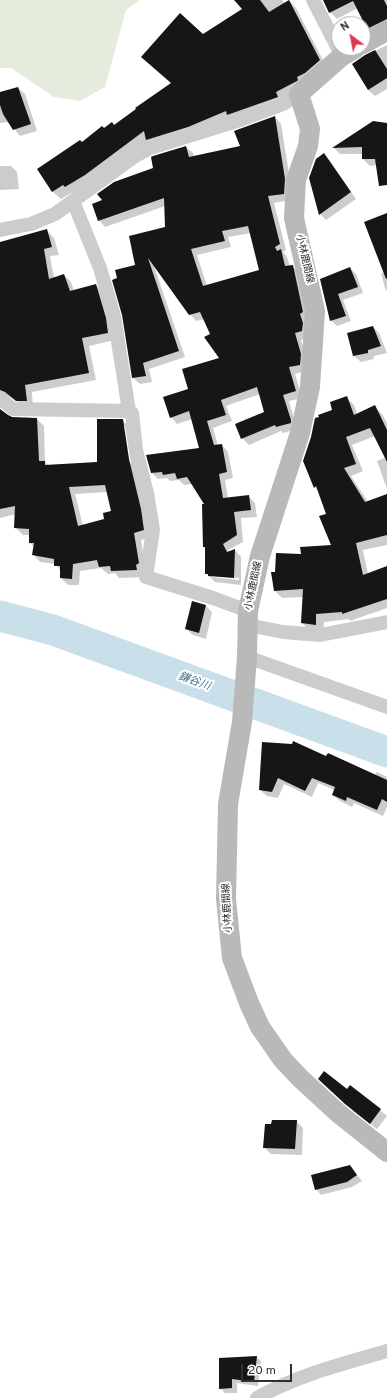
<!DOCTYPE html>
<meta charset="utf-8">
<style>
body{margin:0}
#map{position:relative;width:387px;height:1398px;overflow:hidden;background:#fff;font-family:Overpass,sans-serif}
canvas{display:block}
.north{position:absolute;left:331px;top:16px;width:40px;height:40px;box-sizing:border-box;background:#fff;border:1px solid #acacac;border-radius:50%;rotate:328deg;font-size:11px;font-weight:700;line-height:16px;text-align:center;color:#2f2f2f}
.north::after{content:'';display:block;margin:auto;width:14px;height:18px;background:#e3344d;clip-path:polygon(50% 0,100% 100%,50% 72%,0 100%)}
.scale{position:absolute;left:241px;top:1364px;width:51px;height:18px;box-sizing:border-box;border:2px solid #2f2f2f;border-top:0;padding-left:5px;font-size:12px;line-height:14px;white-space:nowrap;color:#2f2f2f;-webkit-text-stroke:3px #fff;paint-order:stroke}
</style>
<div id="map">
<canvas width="387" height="1398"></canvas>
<div class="north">N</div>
<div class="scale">20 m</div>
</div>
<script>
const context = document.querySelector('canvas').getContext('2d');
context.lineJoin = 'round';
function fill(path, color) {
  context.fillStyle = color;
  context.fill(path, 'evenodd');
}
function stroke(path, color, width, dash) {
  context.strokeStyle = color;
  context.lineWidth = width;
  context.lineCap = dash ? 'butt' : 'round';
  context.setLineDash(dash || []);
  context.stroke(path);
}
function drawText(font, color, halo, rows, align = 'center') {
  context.font = font + ' Overpass,"Noto Sans JP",sans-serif';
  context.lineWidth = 4;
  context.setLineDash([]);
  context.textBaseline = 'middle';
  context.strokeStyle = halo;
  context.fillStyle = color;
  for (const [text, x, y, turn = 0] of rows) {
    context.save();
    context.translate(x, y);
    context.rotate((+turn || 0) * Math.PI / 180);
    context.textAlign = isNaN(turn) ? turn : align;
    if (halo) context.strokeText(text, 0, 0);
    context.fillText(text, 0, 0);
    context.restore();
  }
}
fill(new Path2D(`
 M0,0H140L126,10L105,87L80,101L54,97L11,68H0Z`), '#e6ecdd');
fill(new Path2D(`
 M236,0H282L285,3L289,0L296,8L327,68L304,88L155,147L148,141L93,183L73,194L71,193L61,199L53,192L39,169L104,130L114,126L172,84L203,35L244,10Z
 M324,0H387V28L375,35L368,28L358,8L337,19L330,12Z
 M387,45V89L375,96L368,90L365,56Z
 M18,88L25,94L37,131L20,136L9,122L0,123V93Z
 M275,117L281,124L291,186L290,200L274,203L286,250L283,252L287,257L290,266H292L299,272L309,319L308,338L301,340L307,361L306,371L295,374L302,398L289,401L297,429L283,433L281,431L249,445L242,438L265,412L260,394L226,406L232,421L213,428L218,446L222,445L228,452L233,478L225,480L228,499L248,496L255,503L257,517L241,518L243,542L228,550L229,552L235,550L241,557V585L215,582L206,573V549L204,547V505H206L192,484L184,485L179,480L170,481L167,478L158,479L152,473L200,449L192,419L177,424L171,417L189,389L221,358L205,319L196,321L190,314L154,266L185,357L149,369L152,382L140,384L133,378L123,314L137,266L166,228L165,206L105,227L99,220L103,201L155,169L186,147L193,153L194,157L241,147ZM251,233L260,270L207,286L197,255L231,247L228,237ZM211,575L239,578V580L211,577Z
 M373,122L387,124V172L377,165L370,166L363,159V154H340L334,148Z
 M324,154L330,161L356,199L326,220L320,214L310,179Z
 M0,166H11L17,172L19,189L0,190Z
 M387,214V291L385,288L381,273H385Z
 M47,231L54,238L59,255L50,256L54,278L64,275L71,282L74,291L96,285L103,293L115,340L89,346L96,380L32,392L33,408L24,407L14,399L9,396L4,397L0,402V243Z
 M350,268L356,274L363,293L343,300L351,321L337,326L331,320L321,280Z
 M373,327L379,333L387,353L374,356V359L361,362L354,356L349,333Z
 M346,397L354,405L357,414L374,406L382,414L387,423V489L377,461L386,457L375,436L352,445L363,471L351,476L368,502L387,495V545L363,550L368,574L387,567V608L350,621L349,619L324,622L323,632L310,631L302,623L304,597L282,598L275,591L276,573L302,555L333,546L328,514L319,492L315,487L333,411Z
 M0,410L13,418L37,419L44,426L45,462L48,465L98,463L122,420L130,428L151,537L141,540L146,571L143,577L119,578L115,573L108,574L101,568L80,571L79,585H68L61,578V571L55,564L40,562L33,554L34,547L30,543V535H23L15,527L16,514L0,518ZM123,426H125L131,463L129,464ZM108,492L112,511L106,520L83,526L75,494Z
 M206,606L212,612L206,639L193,635L186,629Z
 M263,743L327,757L375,775L377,772L387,777V807L383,816L354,803L352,807L340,801L333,795L335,790L318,783L312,797L284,784L278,798L267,796L260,790Z
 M347,1091L380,1110L387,1116L377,1129L353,1111Z
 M296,1121L303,1128L302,1155L271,1154L264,1147Z
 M350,1166L362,1181L352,1187L321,1195L316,1189Z
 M256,1357L261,1361L258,1386L237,1383V1393H225L220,1388Z`), '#0003');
stroke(new Path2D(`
 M0,616L53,630L387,752`), '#c9e0eb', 31);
fill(new Path2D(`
 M234,0H260L269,12L289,0L320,60L305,73L297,77L298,80L297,81L276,92L278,97L227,115L226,111L188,127L146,140L144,131L85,175L65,187L63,185L52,192L37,169L80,140L82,142L102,126L104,128L112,122L114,125L136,109L135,108L171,83L141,57L180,13L203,34L242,9Z
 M323,0H384L387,6V19L367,29L353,1L329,13Z
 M375,50L387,69V78L368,90L352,64L365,55Z
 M18,87L31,124L13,130L3,114L0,105V92Z
 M275,116L285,179L284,194L268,196L280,244L275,247L277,251L281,249L285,266L293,265L303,312L300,314L303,323L302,331L295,333L301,354L300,365L289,367L296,391L283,395L291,420V423L276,427L275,425L241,439L235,424L264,412L257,387L221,400L226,415L207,421L214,445L222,444L227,472L219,474L223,498L249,495L251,510L234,512L237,535L223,544L227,552L235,549L234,578L208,576V574H205V547H203L202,504H204L187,477L177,479L175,473L163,475L162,472L151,473L146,455L199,448L189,411L170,418L163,397L188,389L182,369L219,358L204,337L210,334L200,312L189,315L148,258L179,351L143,363L146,376L132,378L122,315L112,280L117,278L115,270L135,265L129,236L165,227L164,198L98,221L92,204L102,200L97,194L114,182L153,168L151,157L153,156L186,146L189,157L240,146L234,131ZM248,226L259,270L203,286L191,249L225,241L222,231Z
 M373,121L387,123V185L379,186L375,159H362V147L332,148Z
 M324,153L351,192L319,215L309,178L316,159Z
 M387,213V278L386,279L364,222Z
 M47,229L52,247L44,249L49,279L64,274L70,291L96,284L106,318L108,333L82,338L89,373L25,385L27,401H16L5,392L0,390V242Z
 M350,267L358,287L338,294L346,316L330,321L320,279Z
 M373,326L381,346L368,350V353L353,356L347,333Z
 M347,396L354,415L375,405L387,430V462L370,428L346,437L356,464L344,468L365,502L387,494V535L356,543L363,575L387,566V599L342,614V612L316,614V625L301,623L303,589L274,591L271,572H275L276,553L301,554L300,547L331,545L319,516L326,514L316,486L314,488L303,461L311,437L315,418L319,417L318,415L332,410L330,402Z
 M0,409L8,415L12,417L37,418L39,461H45V465L97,462V419H123L129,459L141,509L144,530L134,533L139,563L136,565L137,570L111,571L110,566L99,567L97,560L73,564L72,579L60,578V566H54V559L32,555L34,543H29V529L14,528L15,506L0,509ZM105,485L111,511L103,513L104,519L78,526L69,487Z
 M192,601L206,605L199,633L185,629Z
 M293,741L326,756L328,753L387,780V802L382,799L377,810L347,797L346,801L332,795L335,787L312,778L305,791L278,778L272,792L259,790L262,742L292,744Z
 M324,1071L347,1089L350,1085L381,1109L370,1124L345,1104L318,1079Z
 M272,1120H297L295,1149L263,1148L265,1124H271Z
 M350,1165L357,1175L347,1182L315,1190L311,1175Z
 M257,1356L254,1382L232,1379V1388L219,1389V1358Z`), '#161616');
stroke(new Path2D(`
 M313,0L342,56
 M73,201L100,268L114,316L129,411L132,413L136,450L147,493L153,530L146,577L213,598L248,611
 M0,230L31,224L55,214L135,156L150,148L243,119L283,104L299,94
 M0,398L13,409L129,411
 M248,625L283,632L320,635L387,622
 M247,657L387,707
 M257,1398C297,1375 343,1364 387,1351`), '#ccc', 14);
stroke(new Path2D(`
 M363,44L387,31
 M356,48L342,56L299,94L310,129L308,146L296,180L294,218L315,311L310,387L300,433L260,556L248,611L247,657L242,722L228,804L226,899L232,958L249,1003L260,1027L283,1060L300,1078L338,1113L387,1152`), '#b9b9b9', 20);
drawText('10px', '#2f2f2f', '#fff', [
 ["小林鹿間線",304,259,77],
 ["小林鹿間線",254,586,-78],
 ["小林鹿間線",228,908,-93]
]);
drawText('italic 11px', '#3e7690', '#fff', [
 ["鎌谷川",194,682,20]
]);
</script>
